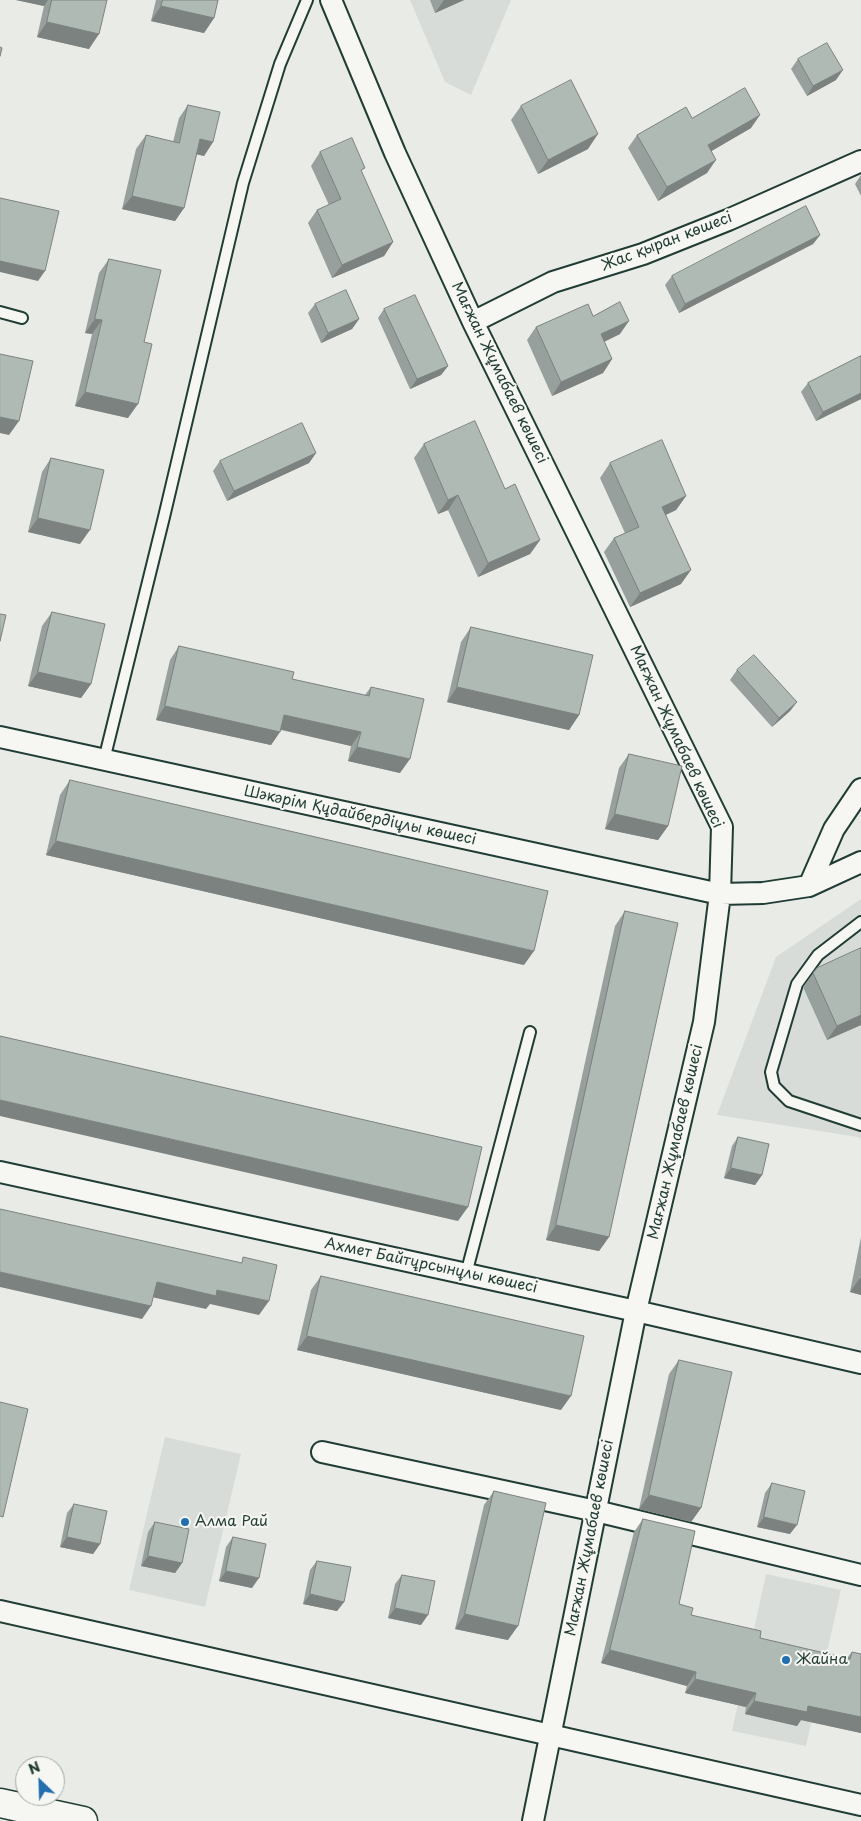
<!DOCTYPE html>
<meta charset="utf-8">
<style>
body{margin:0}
#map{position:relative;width:861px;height:1821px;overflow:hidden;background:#e9ebe7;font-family:"Playpen Sans",sans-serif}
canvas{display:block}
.north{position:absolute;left:15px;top:1756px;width:50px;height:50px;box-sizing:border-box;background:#f6f6f2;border:1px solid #a0aca6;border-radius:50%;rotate:336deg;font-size:14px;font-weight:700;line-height:20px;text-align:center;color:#1f3d34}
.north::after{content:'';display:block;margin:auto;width:18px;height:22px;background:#1f6fb2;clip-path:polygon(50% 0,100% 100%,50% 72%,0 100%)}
</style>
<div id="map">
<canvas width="861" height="1821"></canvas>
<div class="north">N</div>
</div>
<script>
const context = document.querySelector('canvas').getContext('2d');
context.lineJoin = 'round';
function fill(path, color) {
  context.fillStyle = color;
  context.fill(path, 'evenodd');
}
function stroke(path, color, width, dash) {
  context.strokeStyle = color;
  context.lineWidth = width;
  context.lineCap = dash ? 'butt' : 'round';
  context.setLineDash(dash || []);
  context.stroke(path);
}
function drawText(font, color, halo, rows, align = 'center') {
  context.font = font + ' "Playpen Sans",sans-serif';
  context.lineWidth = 4;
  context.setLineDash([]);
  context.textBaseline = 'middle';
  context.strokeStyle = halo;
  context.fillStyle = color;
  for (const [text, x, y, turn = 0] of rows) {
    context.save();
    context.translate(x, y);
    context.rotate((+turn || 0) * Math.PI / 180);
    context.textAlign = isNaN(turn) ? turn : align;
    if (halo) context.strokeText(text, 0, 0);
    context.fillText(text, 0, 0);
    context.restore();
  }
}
fill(new Path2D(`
 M410,0H511L471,95L445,82Z
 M861,899V1140L858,1137L717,1115L776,957Z
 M165,1437L241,1454L205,1607L129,1590Z
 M766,1574L841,1590L806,1746L732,1731Z`), '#d8dcd8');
const service = new Path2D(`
 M0,312L22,318
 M104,760L164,517L243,183L280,64L307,0
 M861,922L818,955L797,984L771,1072L774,1086L789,1101L861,1125
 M466,1274L530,1032`);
const minor = new Path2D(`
 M331,0L395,153L473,322L722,827L720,894L704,1022L636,1311L533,1821
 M473,322L553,282L643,254L728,220L861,161
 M0,737L720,894L763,893L809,886L861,862
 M809,886L834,829L861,789
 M0,1172L636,1311L861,1363
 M322,1452L596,1511L861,1575
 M0,1611L861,1805`);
const secondary = new Path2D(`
 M0,1803L83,1821`);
stroke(service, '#1f3d34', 14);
stroke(minor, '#1f3d34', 24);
stroke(secondary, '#1f3d34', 31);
stroke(service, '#f6f6f2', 10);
stroke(minor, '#f6f6f2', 20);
stroke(secondary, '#f6f6f2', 28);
fill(new Path2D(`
 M16,0H107L89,49L37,37L44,6Z
 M156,0H218L214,18L204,33L151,21Z
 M430,0H464L435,13Z
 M798,59L836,80L807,96L791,69Z
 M188,105L213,142L204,156L197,154L184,208L175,221L122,209L136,149L146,135L173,142L179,118Z
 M521,106L588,149L538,174L511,120Z
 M692,118L751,128L711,151L707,173L658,201L628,148L637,135Z
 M320,152L362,173L393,242L384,256L332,278L308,223L317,210L329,205L311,166Z
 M861,175V196L855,184Z
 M820,235L813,244L679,313L665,285L672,276Z
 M109,259L144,342L128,418L75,406L92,334L85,333L99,273Z
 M315,304L359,319L352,329L321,343L308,313Z
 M384,309L448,366L441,375L410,389L378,318Z
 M593,316L620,334L604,341L612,359L603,373L552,396L527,340L536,327Z
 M861,356V399L816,421L801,392L808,383Z
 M424,444L505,489L540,540L530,554L478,577L448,510L438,514L414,458Z
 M316,453L309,463L227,501L213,471L220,461Z
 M51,458L80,544L28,532L42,472Z
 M610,463L686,496L676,510L666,515L681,584L630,607L604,552L614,538L625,533L600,478Z
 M52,612L91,684L81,698L28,686L42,626Z
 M471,627L579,715L569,730L447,702L461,642Z
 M179,646L292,679L365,695L371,687L400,773L348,761L351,746L281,730L271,745L156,720L170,660Z
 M737,670L797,702L790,711L772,727L730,680Z
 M629,754L668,826L658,840L605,829L619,768Z
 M70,780L524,965L46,855L60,795Z
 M625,911L609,1237L599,1251L546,1240L615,926Z
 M817,968L861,1025L827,1040L803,987Z
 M738,1137L762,1175L755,1185L724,1178L732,1146Z
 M861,1237V1295L850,1292Z
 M321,1276L561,1410L297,1350L311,1290Z
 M679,1360L701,1508L691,1522L639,1509L669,1374Z
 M772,1483L790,1534L757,1527L765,1493Z
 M494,1491L508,1640L455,1629L484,1505Z
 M74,1504L100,1544L93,1554L60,1547L67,1513Z
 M643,1519L679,1604L691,1615L760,1638L847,1658L852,1652L861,1654V1733L801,1720L797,1726L745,1714L746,1707L685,1693L687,1686L601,1663L634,1532Z
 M155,1522L182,1563L175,1573L141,1566L148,1532Z
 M233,1537L252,1588L219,1581L226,1547Z
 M317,1561L344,1602L337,1611L303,1604L310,1570Z
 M402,1575L421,1625L388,1618L395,1584Z`), '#97a09c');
fill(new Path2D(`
 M16,0H48L44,6Z
 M444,0H464L435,13Z
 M161,6L214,18L204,33L151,21Z
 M47,22L99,34L89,49L37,37Z
 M843,70L836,80L807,96L813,86Z
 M760,115L751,128L698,159L708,145Z
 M598,134L588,149L538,174L548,160Z
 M200,139L213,142L204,156L191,153Z
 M716,160L707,173L658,201L667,187Z
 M132,196L184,208L175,221L122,209Z
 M820,235L813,244L679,313L685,304Z
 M393,242L384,256L332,278L342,265Z
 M0,261L45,271L38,281L0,272Z
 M95,319L102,320L92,334L85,333Z
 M359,319L352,329L321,343L328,333Z
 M629,321L620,334L592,348L601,334Z
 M612,359L603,373L552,396L561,382Z
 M448,366L441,375L410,389L417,379Z
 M85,392L138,404L128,418L75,406Z
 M861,393V399L816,421L823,412Z
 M0,417L19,421L9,435L0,433Z
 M316,453L309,463L227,501L234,491Z
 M458,495L448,510L438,514L448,500Z
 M686,496L676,510L652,521L662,507Z
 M38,518L90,530L80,544L28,532Z
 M540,540L530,554L478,577L488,563Z
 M691,570L681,584L630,607L640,593Z
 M38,672L91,684L81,698L28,686Z
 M457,687L579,715L569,730L447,702Z
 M797,702L790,711L772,727L779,718Z
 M165,706L280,732L271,745L156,720Z
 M284,715L361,732L351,746L275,728Z
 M357,747L410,759L400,773L348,761Z
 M615,814L668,826L658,840L605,829Z
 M56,841L534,951L524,965L46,855Z
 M861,1015V1025L827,1040L837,1026Z
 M0,1100L468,1207L458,1221L0,1116Z
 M731,1168L762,1175L755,1185L724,1178Z
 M556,1225L609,1237L599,1251L546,1240Z
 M0,1272L151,1306L142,1319L0,1287Z
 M860,1278H861V1295L850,1292Z
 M157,1282L217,1290L269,1301L259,1315L210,1304L206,1309L147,1296Z
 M307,1336L571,1396L561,1410L297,1350Z
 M649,1495L701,1508L691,1522L639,1509Z
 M764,1517L797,1525L790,1534L757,1527Z
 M67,1537L100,1544L93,1554L60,1547Z
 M148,1556L182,1563L175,1573L141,1566Z
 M226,1571L259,1578L252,1588L219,1581Z
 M310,1594L344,1602L337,1611L303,1604Z
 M395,1608L428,1615L421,1625L388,1618Z
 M465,1614L518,1626L508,1640L455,1629Z
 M610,1650L696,1672L687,1686L601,1663Z
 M695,1679L756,1693L746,1707L685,1693Z
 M754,1701L808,1706L861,1717V1733L801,1720L797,1726L745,1714Z`), '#7b827f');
const building = new Path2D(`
 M52,0H107L99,34L47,22Z
 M163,0H218L214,18L161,6Z
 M827,43L843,70L813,86L798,59Z
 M0,47L2,48L0,56Z
 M571,80L598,134L548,160L521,106Z
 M745,88L760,115L708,145L716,160L667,187L637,135L686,107L692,118Z
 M188,105L220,112L213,142L200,139L184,208L132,196L146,135L179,143Z
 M352,138L365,168L361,170L393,242L342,265L317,210L341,199L320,152Z
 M0,198L59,211L45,271L0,261Z
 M806,206L820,235L685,304L672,276Z
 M109,259L161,270L144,342L152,344L138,404L85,392L102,320L95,319Z
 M346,290L359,319L328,333L315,304Z
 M415,295L448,366L417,379L384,309Z
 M620,302L629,321L601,334L612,359L561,382L536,327L588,304L593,316Z
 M0,354L33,361L19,421L0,417Z
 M861,356V393L823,412L808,383Z
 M475,421L505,489L515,484L540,540L488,563L458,495L448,500L424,444Z
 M302,423L316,453L234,491L220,461Z
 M662,440L686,496L662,507L691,570L640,593L614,538L639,527L610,463Z
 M51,458L104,470L90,530L38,518Z
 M52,612L105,624L91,684L38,672Z
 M0,614L6,615L0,641Z
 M471,627L593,655L579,715L457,687Z
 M179,646L294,672L292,679L369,696L371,687L424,699L410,759L357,747L361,732L284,715L280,732L165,706Z
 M754,655L797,702L779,718L737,670Z
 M629,754L682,766L668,826L615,814Z
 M70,780L548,891L534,951L56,841Z
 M625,911L678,923L609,1237L556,1225Z
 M861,948V1015L837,1026L813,973L817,968Z
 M0,1036L482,1147L468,1207L0,1100Z
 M738,1137L769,1144L762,1175L731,1168Z
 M0,1209L242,1263L243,1257L277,1265L269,1301L217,1290L216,1296L157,1282L151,1306L0,1272Z
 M321,1276L584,1336L571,1396L307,1336Z
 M679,1360L732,1372L701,1508L649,1495Z
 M0,1402L28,1409L3,1517L0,1516Z
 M772,1483L805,1491L797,1525L764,1517Z
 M494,1491L546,1503L518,1626L465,1614Z
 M74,1504L107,1511L100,1544L67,1537Z
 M643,1519L695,1531L679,1604L693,1608L691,1615L761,1631L760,1638L850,1659L852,1652L861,1654V1717L808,1706L807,1712L754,1701L756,1693L695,1679L696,1672L610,1650Z
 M155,1522L189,1529L182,1563L148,1556Z
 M233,1537L266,1544L259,1578L226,1571Z
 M317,1561L351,1567L344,1602L310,1594Z
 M402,1575L435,1581L428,1615L395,1608Z`);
fill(building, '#b0bab5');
stroke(building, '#7b827f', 1);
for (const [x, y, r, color] of [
 [185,1522,5,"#1f6fb2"],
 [786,1660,5,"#1f6fb2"]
]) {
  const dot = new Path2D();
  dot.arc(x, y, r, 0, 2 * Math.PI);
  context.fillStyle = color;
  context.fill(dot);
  stroke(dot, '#f6f6f2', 2);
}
drawText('15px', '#1f3d34', '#f6f6f2', [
 ["Жас қыран көшесі",667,242,-21],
 ["Мағжан Жұмабаев көшесі",499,373,64],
 ["Мағжан Жұмабаев көшесі",676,737,65],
 ["Шәкәрім Құдайбердіұлы көшесі",360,816,12],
 ["Мағжан Жұмабаев көшесі",676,1142,-77],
 ["Ахмет Байтұрсынұлы көшесі",431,1266,12],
 ["Мағжан Жұмабаев көшесі",590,1538,-79]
]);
drawText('15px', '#1f3d34', '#f6f6f2', [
 ["Алма Рай",195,1522],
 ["Жайна",796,1660]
], 'left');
</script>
